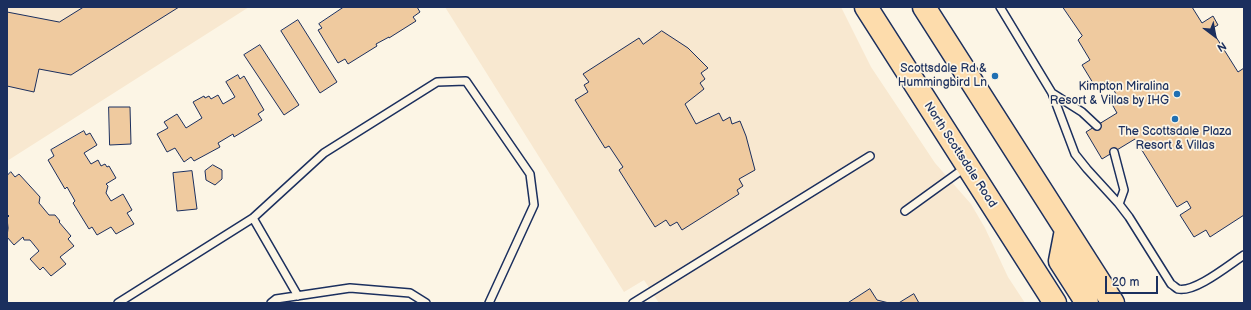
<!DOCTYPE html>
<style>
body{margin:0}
#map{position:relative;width:1251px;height:310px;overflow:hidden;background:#fcf5e5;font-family:"Balsamiq Sans",sans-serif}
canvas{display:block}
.frame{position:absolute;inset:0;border:8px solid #1b2f5e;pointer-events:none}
.north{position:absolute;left:1195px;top:16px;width:40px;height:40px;-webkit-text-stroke:3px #fcf5e5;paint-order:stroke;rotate:148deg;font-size:11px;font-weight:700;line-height:16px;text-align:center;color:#1b2f5e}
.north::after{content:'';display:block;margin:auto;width:14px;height:18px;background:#1b2f5e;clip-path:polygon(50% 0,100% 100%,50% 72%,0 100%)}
.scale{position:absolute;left:1105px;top:276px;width:53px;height:18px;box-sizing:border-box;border:2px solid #1b2f5e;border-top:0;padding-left:5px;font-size:12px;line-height:14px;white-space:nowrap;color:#1b2f5e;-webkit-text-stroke:3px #fcf5e5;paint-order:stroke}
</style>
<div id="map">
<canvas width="1251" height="310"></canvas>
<div class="frame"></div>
<div class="north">N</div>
<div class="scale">20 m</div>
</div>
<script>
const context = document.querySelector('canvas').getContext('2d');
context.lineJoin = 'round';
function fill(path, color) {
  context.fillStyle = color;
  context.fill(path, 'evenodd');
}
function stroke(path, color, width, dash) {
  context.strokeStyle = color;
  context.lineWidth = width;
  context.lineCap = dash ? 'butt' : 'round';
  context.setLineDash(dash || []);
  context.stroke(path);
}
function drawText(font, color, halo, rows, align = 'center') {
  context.font = font + ' "Balsamiq Sans",sans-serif';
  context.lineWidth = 3.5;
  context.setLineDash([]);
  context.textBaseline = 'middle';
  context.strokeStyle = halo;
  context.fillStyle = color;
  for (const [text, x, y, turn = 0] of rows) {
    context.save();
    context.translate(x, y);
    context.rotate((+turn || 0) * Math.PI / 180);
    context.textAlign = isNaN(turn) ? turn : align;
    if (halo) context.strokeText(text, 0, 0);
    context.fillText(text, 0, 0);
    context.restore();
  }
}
fill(new Path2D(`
 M7,7H249L7,161Z
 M445,7H841L871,67L935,163L971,204L985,228L1008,277L1025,303H659L644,280L624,292Z`), '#f8e8d0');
const building = new Path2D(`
 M84,7H179L71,75L39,69L34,92L7,86V12L59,22Z
 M344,7H417L420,12L413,17L416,21L389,38V37L376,44L377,46L348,64L345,59L338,63L318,30L322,28L319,24Z
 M1063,7H1192L1202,23L1213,16L1218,25L1211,29L1238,72L1244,68V215L1210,237L1206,230L1194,237L1180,215L1191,208L1187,201L1177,207L1135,139L1102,159L1086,132L1117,113L1109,99L1116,94L1108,80L1096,88L1082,65L1090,60L1078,40L1082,36Z
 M298,20L337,82L320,93L281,31Z
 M662,31L688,48L708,68L701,73L705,79L700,83L704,89L685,104L696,124L719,113L723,121L730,117L732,124L740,121L746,136L755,170L739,179L743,186L737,190L739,194L682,230L677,222L670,226L666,220L655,227L619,170L623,167L609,146L605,148L575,100L588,92L584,85L589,82L583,74L639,38L643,44Z
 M260,45L299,105L284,115L244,55Z
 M238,75L240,79L244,76L264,110L258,114L262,120L234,137L233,134L218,143L220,147L194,161L191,157L184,162L175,148L167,152L157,134L168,128L164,122L177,114L186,128L202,118L193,102L204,96L205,98L209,96L211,99L218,95L223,104L235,97L226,82Z
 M109,107H130L131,144L110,145Z
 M84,131L86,135L90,133L97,145L84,153L91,164L98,160L101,166L105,164L107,167L109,166L116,178L106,184L108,186L106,193L111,201L123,194L132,210L127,213L134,224L116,234L111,227L97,235L92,227L89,229L73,203L75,201L67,187L65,189L48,160L54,156L51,150Z
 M213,165L222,170V179L215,185L206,180L205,171Z
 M192,171L197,209L177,211L173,173Z
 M11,172L15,177L19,174L40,197L39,203L49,215H55L60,221L59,222L71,236L68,239L74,246L60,257L66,264L51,276L43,267L40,270L30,259L39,251L30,240H24L23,237L14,245L7,237L8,228L7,218L9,216L7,214V176Z
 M870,289L877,300L889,303H848Z
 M914,294L919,303H899Z`);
fill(building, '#efca9f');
stroke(building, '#1b2f5e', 1);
const service = new Path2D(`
 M1000,7L1052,93L1075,154L1087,169L1119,204L1129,217L1171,284C1173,285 1176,288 1178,289C1195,293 1230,264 1244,255
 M1052,93L1082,112L1097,126
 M1114,152L1124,190L1119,204
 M905,211L966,167
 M253,218L298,296
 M118,303L253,218L324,153L437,82L466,81L530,174L534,205L489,303
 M271,303L276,299L350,288L410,293L426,303
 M633,303L870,156`);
const primary = new Path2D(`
 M866,7L1055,303
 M924,7L1113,303
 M1066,230L1060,261L1087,303`);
stroke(service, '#1b2f5e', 10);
stroke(primary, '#1b2f5e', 25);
stroke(service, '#fcf5e5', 7);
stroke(primary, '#fddcac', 22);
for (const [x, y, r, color] of [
 [995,76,4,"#1f6fb2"],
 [1177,94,4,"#1f6fb2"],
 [1175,119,4,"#1f6fb2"]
]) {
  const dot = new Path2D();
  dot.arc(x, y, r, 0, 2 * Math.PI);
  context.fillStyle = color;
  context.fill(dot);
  stroke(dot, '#fcf5e5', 1.5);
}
drawText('12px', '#1b2f5e', '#fcf5e5', [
 ["Scottsdale Rd &",987,69],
 ["Hummingbird Ln",987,83],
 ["Kimpton Miralina",1169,87],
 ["Resort & Villas by IHG",1169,101],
 ["The Scottsdale Plaza",1175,132,"center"],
 ["Resort & Villas",1175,146,"center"]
], 'right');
drawText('12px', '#1b2f5e', '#fcf5e5', [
 ["North Scottsdale Road",960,155,57]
]);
</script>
